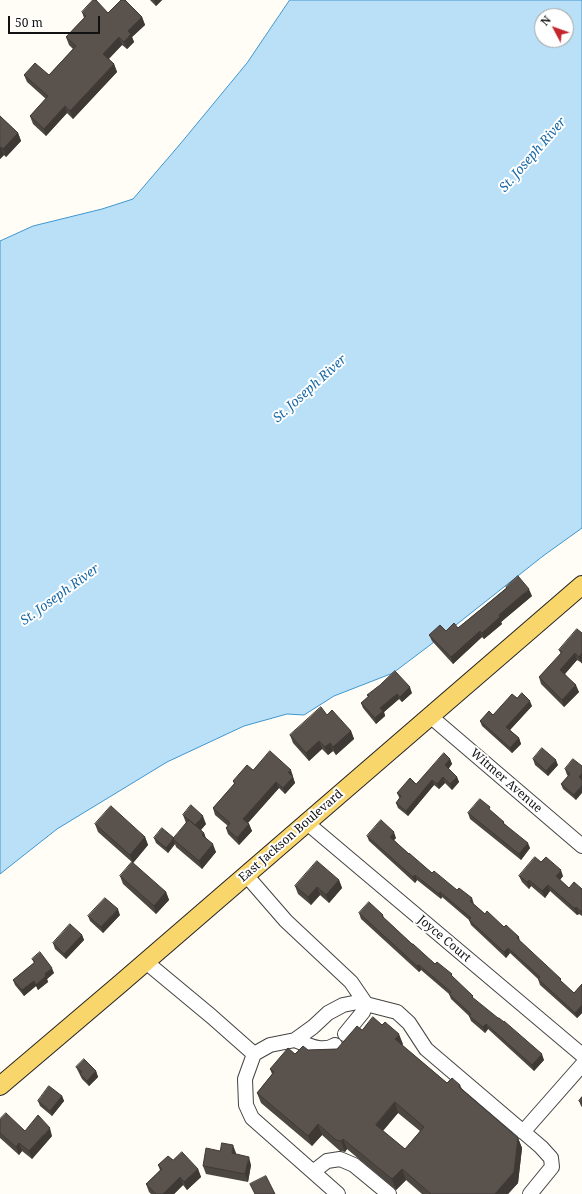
<!DOCTYPE html>
<style>
body{margin:0}
#map{position:relative;width:582px;height:1194px;overflow:hidden;background:#fffdf5;font-family:"Noto Serif",serif}
canvas{display:block}
.north{position:absolute;left:534px;top:8px;width:40px;height:40px;box-sizing:border-box;background:#fff;border:1px solid #a0a0a0;border-radius:50%;rotate:311deg;font-size:11px;font-weight:700;line-height:16px;text-align:center;color:#111}
.north::after{content:'';display:block;margin:auto;width:14px;height:18px;background:#c4262e;clip-path:polygon(50% 0,100% 100%,50% 72%,0 100%)}
.scale{position:absolute;left:8px;top:16px;width:92px;height:18px;box-sizing:border-box;border:2px solid #111;border-top:0;padding-left:5px;font-size:12px;line-height:14px;white-space:nowrap;color:#111;-webkit-text-stroke:3px #fff;paint-order:stroke}
</style>
<div id="map">
<canvas width="582" height="1194"></canvas>
<div class="north">N</div>
<div class="scale">50 m</div>
</div>
<script>
const context = document.querySelector('canvas').getContext('2d');
context.lineJoin = 'round';
function fill(path, color) {
  context.fillStyle = color;
  context.fill(path, 'evenodd');
}
function stroke(path, color, width, dash) {
  context.strokeStyle = color;
  context.lineWidth = width;
  context.lineCap = dash ? 'butt' : 'round';
  context.setLineDash(dash || []);
  context.stroke(path);
}
function drawText(font, color, halo, rows, align = 'center') {
  context.font = font + ' "Noto Serif",serif';
  context.lineWidth = 4;
  context.setLineDash([]);
  context.textBaseline = 'middle';
  context.strokeStyle = halo;
  context.fillStyle = color;
  for (const [text, x, y, turn = 0] of rows) {
    context.save();
    context.translate(x, y);
    context.rotate((+turn || 0) * Math.PI / 180);
    context.textAlign = isNaN(turn) ? turn : align;
    if (halo) context.strokeText(text, 0, 0);
    context.fillText(text, 0, 0);
    context.restore();
  }
}
const water = new Path2D(`
 M290,0H582V528L543,556L442,636L393,673L334,696L304,715L287,714L244,726L167,762L57,829L0,874V241L33,226L102,209L133,199L181,143L247,63ZM542,16H566V40H542Z`);
fill(water, '#b9e0f7');
stroke(water, '#3f96cf', 1);
const minor = new Path2D(`
 M430,716L582,846
 M307,823L582,1055
 M246,875L286,921L351,982L366,1004L363,1012L345,1034
 M146,962L211,1016L254,1054
 M295,1040C308,1045 322,1053 335,1045
 M523,1132L582,1065
 M313,1172L327,1161L340,1159L354,1165L389,1194
 M338,1194L252,1118L246,1105L245,1079L254,1054L270,1045L295,1040L313,1027L328,1013L343,1005L358,1002L397,1012L409,1023L426,1049L541,1147L551,1158L552,1167L530,1194`);
const major = new Path2D(`
 M0,1086L120,984L582,585`);
stroke(minor, '#444', 16);
stroke(major, '#222', 20);
stroke(minor, '#fff', 14);
stroke(major, '#f9d66b', 18);
fill(new Path2D(`
 M150,0H162L156,6Z
 M82,12L108,13L142,17L145,25L132,37L134,42L127,49L122,45L109,59L114,64L117,72L73,119L67,113L46,136L33,124L30,116L46,99L27,82L24,75H49L73,49L69,45L66,37L84,18Z
 M0,116L18,133L21,141L6,157L4,155L0,159Z
 M506,587L532,596L501,622L502,624L484,639L482,637L453,664L432,641L429,635L458,628L506,588Z
 M582,633V663L577,660L565,674L579,692L564,707L541,684L539,677L561,654L559,650Z
 M412,693L402,702L399,699L384,712L385,716L376,724L363,708L361,703L368,697L367,695Z
 M517,698L532,706L510,730L519,738L521,744L512,753L482,726L480,721L493,715Z
 M327,715L351,731L354,739L336,755L333,751L328,755L322,749L309,761L293,743L290,735Z
 M450,759L452,764L448,769L457,777L459,782L452,790L445,783L439,789L434,785L408,816L398,808L396,803L400,799L397,793L416,784Z
 M533,759L558,765L548,776L535,765Z
 M582,766L576,800L563,789L561,784L568,776L567,775L565,769Z
 M253,770L293,776V777L295,783L285,794L279,788L248,823L249,824L252,831L239,845L228,834L226,828L228,826L215,815L213,808L234,784L233,781Z
 M492,812L530,848L521,860L470,819L468,813Z
 M183,815L206,824L201,830L204,833L206,839L216,852L202,869L176,847L175,844L168,853L156,843L154,838H174L186,823Z
 M95,824L145,837L148,845L133,863L98,832Z
 M367,836L396,838L394,840L409,854L432,873L474,904L485,914L519,937L520,941L562,983L574,993L582,984V1013L577,1018L540,985L538,979L510,953L506,958L471,925L469,920L442,897L441,899L417,880L415,883L369,841Z
 M120,876L166,892L169,900L156,914L123,884Z
 M519,876H563L560,880L569,888L582,889V916L579,914L577,915L550,891L545,898L531,886L529,889L522,882Z
 M339,880L342,888L329,903L320,895L311,905L298,894L295,886Z
 M359,913L383,915L384,918L412,944L435,964L452,976L474,999L544,1060L534,1071L488,1029L485,1033L471,1021L469,1016L451,999L449,994L421,970L419,972L361,919Z
 M120,915L103,933L90,921L88,916Z
 M82,935L84,940L66,959L55,949L53,943Z
 M32,959L54,973L47,979L48,982L38,990L36,986L24,996L15,985L13,980L34,963Z
 M362,1030L403,1044L402,1045L447,1083L460,1085L462,1089L518,1138L522,1148L518,1183L508,1194H422L406,1180L396,1190L347,1149L345,1152L340,1151L322,1135L312,1146L261,1103L257,1093L272,1074L270,1069L295,1054L308,1050L337,1049ZM398,1113L420,1131L405,1149L383,1131Z
 M76,1067L96,1071L98,1077L89,1086L82,1079Z
 M62,1096L64,1101L52,1116L40,1106L38,1101Z
 M582,1097V1107L581,1106L579,1101Z
 M0,1119L25,1131L52,1136L32,1159L22,1151L19,1155L0,1138Z
 M220,1151L236,1153V1154L251,1165L248,1182L206,1174L203,1166Z
 M173,1160L198,1169L201,1177L187,1190L183,1185L174,1194H151L149,1192L146,1184L160,1170L158,1165Z`), '#4d4742');
fill(new Path2D(`
 M154,0H162L156,6Z
 M142,17L145,25L132,37L134,42L127,49L124,42L128,31Z
 M119,37L122,45L106,61L103,54Z
 M114,64L117,72L73,119L70,111Z
 M65,106L67,113L46,136L44,129Z
 M18,133L21,141L6,157L3,149Z
 M1,147L4,155L0,159V148Z
 M529,589L532,596L501,622L502,624L484,639L482,633L499,615Z
 M480,631L482,637L453,664L451,657Z
 M575,653L577,660L563,676L560,670Z
 M582,653V664L579,657Z
 M576,685L579,692L564,707L562,700Z
 M410,687L412,693L402,702L400,697Z
 M397,694L399,699L384,712L385,716L376,724L375,718L380,708Z
 M530,701L532,706L508,732L506,727Z
 M351,731L354,739L336,755L333,747Z
 M519,738L521,744L512,753L510,748Z
 M319,741L322,749L309,761L306,753Z
 M330,743L333,751L328,755L325,747Z
 M450,759L452,764L447,771L445,765Z
 M556,760L558,765L548,776L546,771Z
 M291,770L293,776L291,779L288,772Z
 M582,773V781L579,777Z
 M293,777L295,783L285,794L283,788Z
 M443,777L445,783L439,789L437,784Z
 M457,777L459,782L452,790L450,784Z
 M432,780L434,785L408,816L406,811Z
 M276,782L279,788L246,825L243,819Z
 M582,785V793L576,800L574,795Z
 M203,816L206,824L198,833L195,825Z
 M249,824L252,831L239,845L237,838Z
 M394,832L396,838L392,842L390,837Z
 M204,833L207,841L202,835Z
 M145,837L148,845L133,863L130,855Z
 M173,839L175,844L168,853L166,848Z
 M528,843L530,848L521,860L519,854Z
 M213,844L216,852L202,869L199,861Z
 M561,870L563,876L558,882L556,876Z
 M415,875L417,880L415,883L413,877Z
 M339,880L342,888L329,903L326,895Z
 M529,880L531,886L529,889L527,882Z
 M548,885L550,891L545,898L542,891Z
 M317,887L320,895L311,905L308,897Z
 M166,892L169,900L156,914L154,906Z
 M440,892L442,897L441,899L439,894Z
 M472,898L474,904L470,901Z
 M576,907L579,914L577,915L575,909Z
 M118,909L120,915L103,933L101,927Z
 M82,935L84,940L66,959L64,954Z
 M508,948L510,953L506,958L504,952Z
 M419,965L421,970L419,972L417,966Z
 M52,968L54,973L47,979L48,982L38,990L36,985L45,974Z
 M34,981L36,986L24,996L22,990Z
 M582,1005V1013L577,1018L575,1013Z
 M486,1024L488,1029L485,1033L483,1027Z
 M399,1034L403,1044L399,1050L395,1039Z
 M542,1054L544,1060L534,1071L532,1065Z
 M96,1071L98,1077L89,1086L87,1081Z
 M62,1096L64,1101L52,1116L50,1111Z
 M395,1102L398,1113L379,1135L376,1125Z
 M318,1124L322,1135L312,1146L308,1136Z
 M50,1128L52,1136L32,1159L29,1151Z
 M518,1138L522,1148L518,1183L508,1194H495Z
 M343,1139L347,1149L345,1152L341,1141Z
 M19,1143L22,1151L19,1155L16,1147Z
 M233,1145L236,1153L235,1161L232,1153Z
 M249,1157L251,1165L248,1182L245,1174Z
 M198,1169L201,1177L187,1190L184,1182Z
 M402,1169L406,1180L396,1190L392,1179Z
 M180,1177L183,1185L174,1194H163Z`), '#3f3936');
const building = new Path2D(`
 M93,0H96L108,13L121,0H125L142,17L128,31L131,34L124,42L119,37L103,54L114,64L70,111L65,106L44,129L30,116L48,96L24,75L35,63L49,75L76,46L66,37L86,16L82,12Z
 M0,116L18,133L3,149L1,147L0,148Z
 M518,576L529,589L499,615L500,617L482,633L480,631L451,657L429,635L440,625L446,631L454,623L458,628L507,588L506,587Z
 M577,629L582,633V653L579,657L575,653L560,670L576,685L562,700L539,677L562,652L559,650Z
 M395,671L410,687L400,697L397,694L380,708L383,711L375,718L361,703L369,696L367,695L380,685Z
 M522,693L530,701L506,727L519,738L510,748L480,721L489,711L493,715L512,694L517,698Z
 M321,707L327,715L332,710L351,731L333,747L330,743L325,747L319,741L306,753L290,735Z
 M542,748L556,760L546,771L533,759Z
 M270,751L291,770L288,772L293,777L283,788L276,782L243,819L249,824L237,838L226,828L230,823L213,808L235,783L233,781L247,765L253,770Z
 M444,753L450,759L445,765L457,777L450,784L443,777L437,784L432,780L406,811L396,803L401,796L397,793L410,778L416,784Z
 M573,759L582,766V773L579,777L582,780V785L574,795L561,784L570,774L565,769Z
 M480,799L490,807L489,809L504,822L503,823L528,843L519,854L468,813Z
 M191,805L203,816L195,825L183,815Z
 M111,806L145,837L130,855L95,824Z
 M189,820L204,833L202,835L213,844L199,861L173,839Z
 M381,820L394,832L390,837L409,854V853L432,873L434,871L457,890L459,888L472,898L470,901L485,914L487,911L504,927L506,925L519,937L517,938L561,979L560,980L574,993L582,984V1005L575,1013L538,979L540,977L508,948L504,952L469,920L471,918L440,892L439,894L415,875L413,877L367,836Z
 M162,828L174,838L166,848L154,838Z
 M535,857L541,862L546,857L561,870L556,876L569,888L574,882L582,889V912L576,907L575,909L548,885L542,891L529,880L527,882L519,876Z
 M317,861L339,880L326,895L317,887L308,897L295,886Z
 M132,862L166,892L154,906L120,876Z
 M105,898L118,909L101,927L88,916Z
 M369,902L383,915L382,916L412,944H413L435,964L437,962L452,974L451,975L473,996L472,997L498,1018H499L504,1022V1021L542,1054L532,1065L486,1024L483,1027L469,1016L471,1014L449,994L451,992L419,965L417,966L359,913Z
 M70,924L82,935L64,954L53,943Z
 M40,952L52,968L45,974L46,976L36,985L34,981L22,990L13,980L35,962L32,959Z
 M373,1017L382,1025L385,1022L399,1034L395,1039L447,1083L452,1078L460,1085L459,1087L518,1138L514,1172L495,1194H431L402,1169L392,1179L343,1139L341,1141L336,1140L318,1124L308,1136L257,1093L274,1072L270,1069L288,1048L295,1054L303,1046L308,1050L337,1049L357,1026L362,1030ZM395,1102L424,1127L405,1149L376,1125Z
 M84,1059L96,1071L87,1081L80,1074L82,1072L76,1067Z
 M49,1086L62,1096L50,1111L38,1101Z
 M582,1097V1104L579,1101Z
 M6,1113L25,1131L38,1115L50,1128L29,1151L19,1143L16,1147L0,1133V1119Z
 M222,1143L233,1145L232,1153L249,1157L245,1174L203,1166L206,1148L220,1151Z
 M182,1152L198,1169L184,1182L180,1177L163,1194H156L146,1184L162,1169L158,1165L168,1156L173,1160Z
 M266,1176L275,1194H255L250,1184Z`);
fill(building, '#5a524d');
stroke(building, '#3f3936', 1);
drawText('12px', '#111', '#fff', [
 ["Witmer Avenue",506,781,41],
 ["East Jackson Boulevard",291,836,-41],
 ["Joyce Court",444,939,40]
]);
drawText('italic 13px', '#1768a6', '#fff', [
 ["St. Joseph River",533,155,-49],
 ["St. Joseph River",310,389,-42],
 ["St. Joseph River",60,595,-36]
]);
</script>
